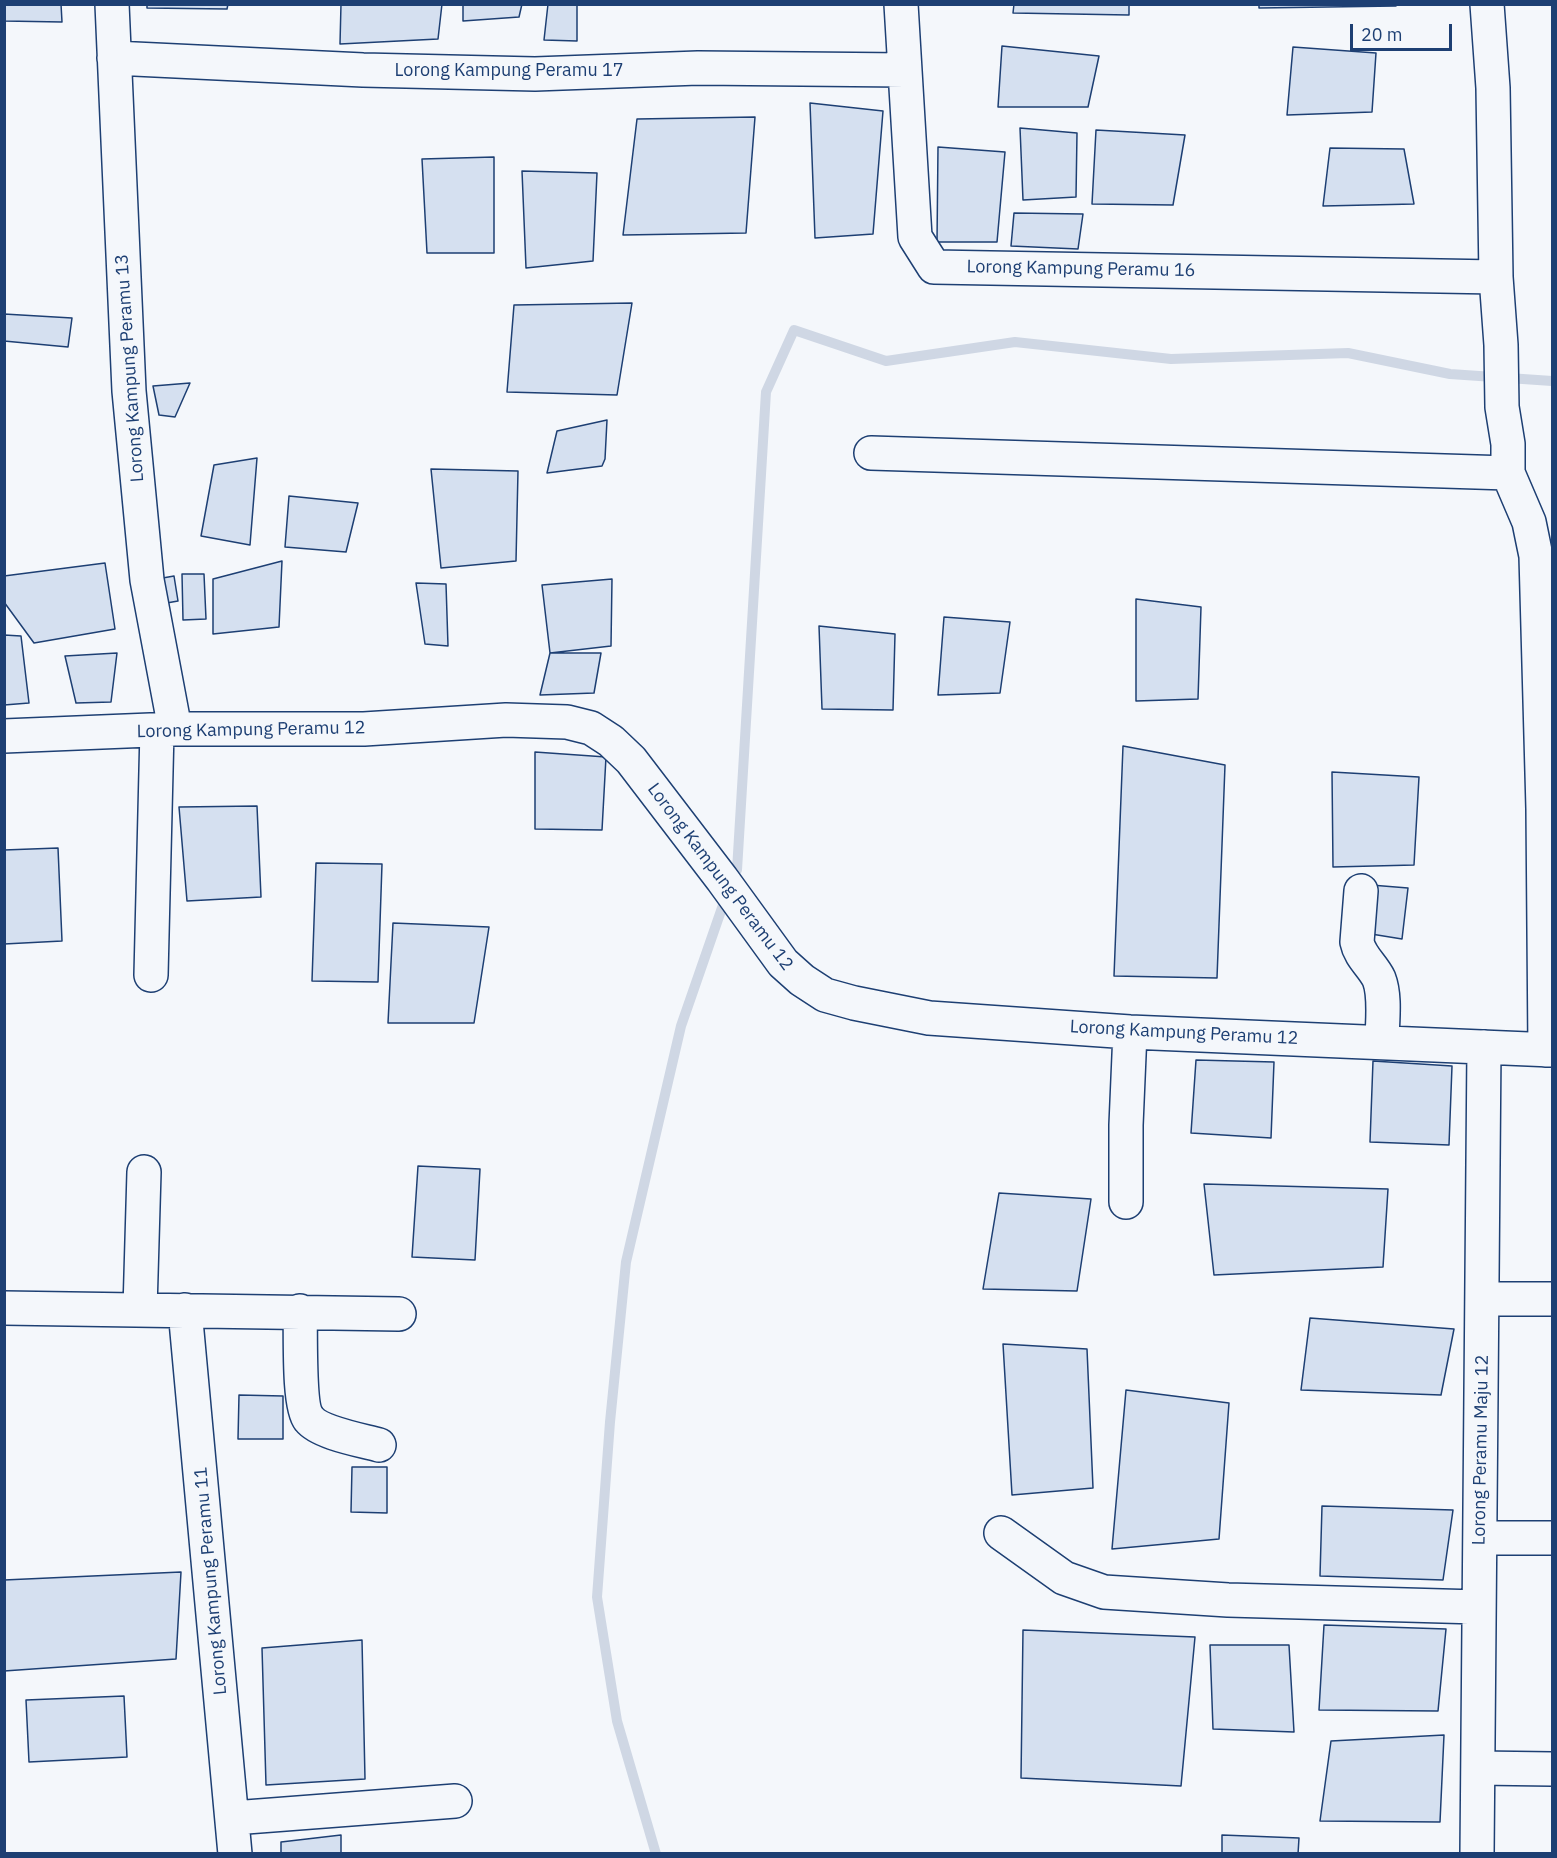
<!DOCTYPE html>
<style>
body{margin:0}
#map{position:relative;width:1557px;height:1858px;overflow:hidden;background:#f4f7fb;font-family:"IBM Plex Sans",sans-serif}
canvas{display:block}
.frame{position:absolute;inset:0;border:6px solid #1d3f73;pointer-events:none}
.scale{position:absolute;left:1350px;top:24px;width:102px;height:27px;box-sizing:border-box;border:3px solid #1d3f73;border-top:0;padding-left:8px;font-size:18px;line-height:21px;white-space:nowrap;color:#1d3f73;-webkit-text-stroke:4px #f4f7fb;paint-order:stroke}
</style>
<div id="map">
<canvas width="1557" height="1858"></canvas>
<div class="frame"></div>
<div class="scale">20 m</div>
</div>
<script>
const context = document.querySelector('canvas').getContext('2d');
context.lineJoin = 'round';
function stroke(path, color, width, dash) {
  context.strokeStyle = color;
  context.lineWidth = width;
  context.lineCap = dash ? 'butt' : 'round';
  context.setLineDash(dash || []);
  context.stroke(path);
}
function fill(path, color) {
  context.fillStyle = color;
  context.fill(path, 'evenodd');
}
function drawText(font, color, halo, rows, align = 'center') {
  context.font = font + ' "IBM Plex Sans",sans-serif';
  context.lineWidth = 4.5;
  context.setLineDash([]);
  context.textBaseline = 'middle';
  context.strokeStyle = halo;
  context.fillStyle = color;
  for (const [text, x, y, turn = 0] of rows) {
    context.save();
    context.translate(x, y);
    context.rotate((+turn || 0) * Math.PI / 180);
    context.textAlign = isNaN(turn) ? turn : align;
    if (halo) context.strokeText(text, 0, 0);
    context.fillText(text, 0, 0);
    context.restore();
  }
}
stroke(new Path2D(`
 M737,870L766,392L794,330L886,361L1015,342L1171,359L1348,353L1450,374L1552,381
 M656,1854L617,1721L597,1597L610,1422L626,1262L681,1026L723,905`), '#cfd7e4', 10);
const building = new Path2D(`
 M4,4H61L62,22L4,21Z
 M147,4H228L227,9L147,8Z
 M341,4H442L438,39L340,44Z
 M463,4H522L519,17L463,21Z
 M548,4H577V41L544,40Z
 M1014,4H1129V15L1013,13Z
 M1259,4H1396V6L1259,8Z
 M1002,46L1099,56L1088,107H998Z
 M1293,47L1376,53L1372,112L1287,115Z
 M810,103L883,111L873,234L815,238Z
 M755,117L746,233L623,235L637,119Z
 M1020,128L1077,133L1076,197L1023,200Z
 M1096,130L1185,135L1173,205L1092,204Z
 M938,147L1005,152L997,242H937Z
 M1330,148L1404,149L1414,204L1323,206Z
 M494,157V253H427L422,159Z
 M522,171L597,173L593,261L526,268Z
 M1014,213L1083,214L1078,249L1011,246Z
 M632,303L617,395L507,392L514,305Z
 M4,314L72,318L68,347L4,341Z
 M190,383L175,417L159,415L153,386Z
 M607,420L605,459L602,466L547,473L557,431Z
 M257,458L250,545L201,536L214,465Z
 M431,469L518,471L516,561L441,568Z
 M289,496L358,503L346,552L285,547Z
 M282,561L279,627L213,634V579Z
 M105,563L115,629L34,643L4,602V576Z
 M182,574H204L206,619L183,620Z
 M174,576L178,601L161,604L157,579Z
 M612,579L611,646L550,653L542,585Z
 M416,583L446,584L448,646L425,644Z
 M1136,599L1201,607L1198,699L1136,701Z
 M944,617L1010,622L1000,693L938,695Z
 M819,626L895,634L893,710L822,709Z
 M4,635L21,636L29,703L4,705Z
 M117,653L111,702L76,703L65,656Z
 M550,653H601L594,693L540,695Z
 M1123,746L1225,765L1217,978L1114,976Z
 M535,752L606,757L602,830L535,829Z
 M1332,772L1419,777L1414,865L1333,867Z
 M257,806L261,897L187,901L179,807Z
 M58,848L62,941L4,944V850Z
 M316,863L382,864L378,982L312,981Z
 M1371,885L1408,888L1402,939L1365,933Z
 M393,923L489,927L474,1023H388Z
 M1196,1060L1274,1062L1271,1138L1191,1133Z
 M1373,1061L1452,1066L1449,1145L1370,1142Z
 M418,1166L480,1169L475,1260L412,1257Z
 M1204,1184L1388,1189L1383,1267L1214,1275Z
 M999,1193L1091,1199L1077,1291L983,1289Z
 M1310,1318L1454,1329L1441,1395L1301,1390Z
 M1003,1344L1087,1349L1093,1488L1012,1495Z
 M1126,1390L1229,1403L1219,1539L1112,1549Z
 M239,1395L283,1396V1439H238Z
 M352,1467H387V1513L351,1512Z
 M1322,1506L1453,1510L1443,1580L1320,1576Z
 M181,1572L176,1659L4,1671V1580Z
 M1324,1625L1446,1629L1438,1711L1319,1710Z
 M1023,1630L1195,1637L1181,1786L1021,1778Z
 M362,1640L365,1779L266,1785L262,1648Z
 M1210,1645H1289L1294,1732L1213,1729Z
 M124,1696L127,1757L29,1762L26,1700Z
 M1444,1735L1440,1822L1320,1821L1331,1741Z
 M341,1835V1854H281V1842Z
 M1222,1835L1299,1838L1298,1854H1222Z`);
fill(building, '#d5e0f0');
stroke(building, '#1d3f73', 1.5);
const minor = new Path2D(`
 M112,4L129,391L147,580L175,729
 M901,4L915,237L934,267L1496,277
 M1487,4L1493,88L1496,277L1501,345L1502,407L1508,444V473L1529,522L1536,556L1543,809L1545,1050
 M114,58L363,70L535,74L698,68L905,70
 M871,453L1508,473
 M4,736L175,729H364L506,720L567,722L591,728L611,741L631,760L722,879L783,963L802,980L825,995L854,1003L929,1018L1130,1032L1552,1050
 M1361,891L1357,942C1360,957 1373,966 1379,979C1386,997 1382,1023 1382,1042
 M151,975L157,730
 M1126,1202V1125L1130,1032
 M1483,1299H1552
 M4,1308L399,1314
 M140,1309L144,1172
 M185,1310L235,1854
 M300,1311C301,1331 298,1406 309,1419C320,1433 361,1440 379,1445
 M1001,1533L1064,1578L1104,1592L1228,1600L1478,1607
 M1480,1538H1552
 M1478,1768L1552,1769
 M233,1818L455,1801
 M1477,1854L1484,1047`);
stroke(minor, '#1d3f73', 36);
stroke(minor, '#f4f7fb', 33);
drawText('18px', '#1d3f73', '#f4f7fb', [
 ["Lorong Kampung Peramu 17",509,71],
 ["Lorong Kampung Peramu 16",1081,269,1],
 ["Lorong Kampung Peramu 13",130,368,-94],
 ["Lorong Kampung Peramu 12",251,730,-1],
 ["Lorong Kampung Peramu 12",720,877,53],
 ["Lorong Kampung Peramu 12",1184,1033,3],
 ["Lorong Peramu Maju 12",1481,1450,-89],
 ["Lorong Kampung Peramu 11",211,1581,-95]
]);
</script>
